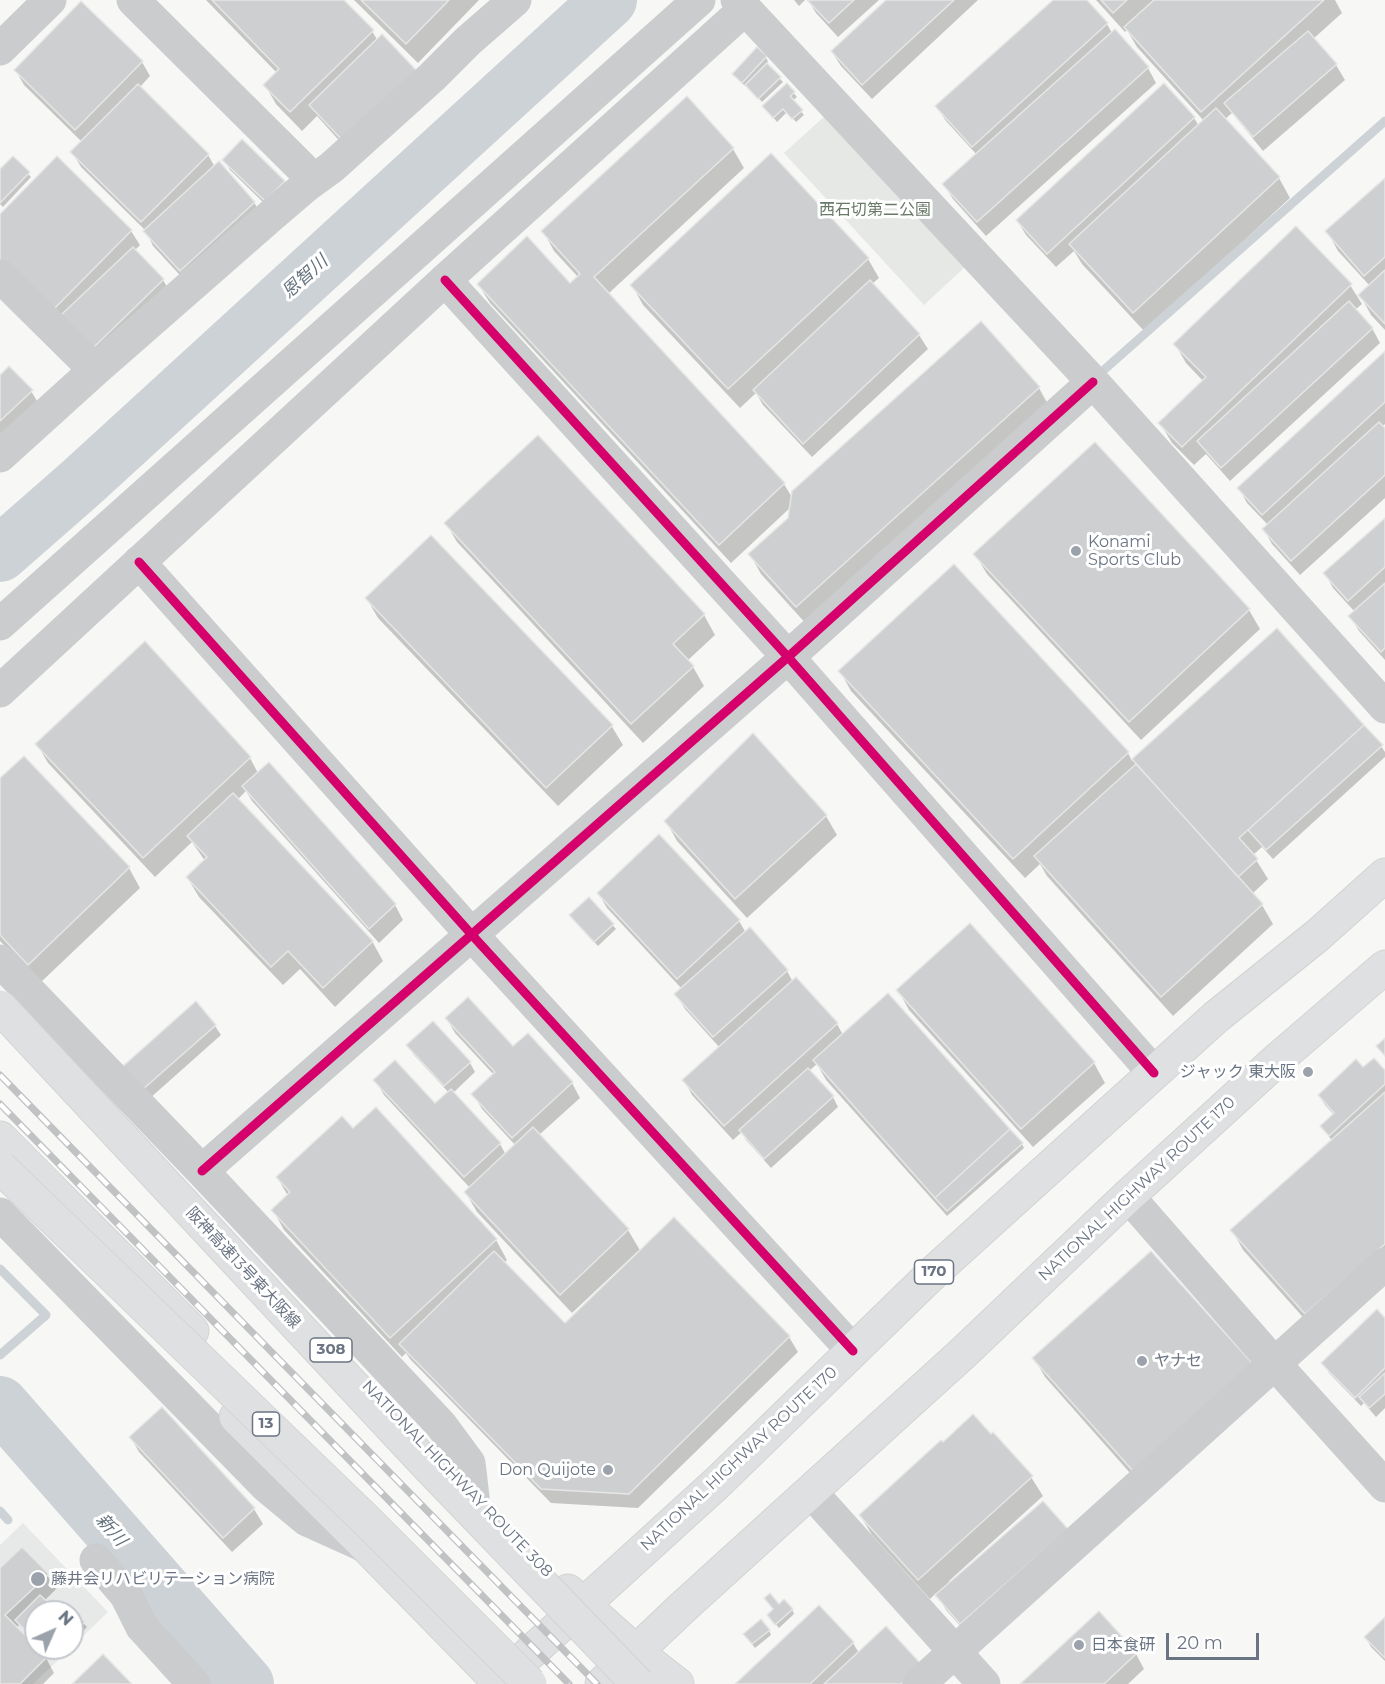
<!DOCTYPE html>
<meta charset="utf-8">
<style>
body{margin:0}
#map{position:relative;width:1385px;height:1684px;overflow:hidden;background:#f7f7f6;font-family:Montserrat,sans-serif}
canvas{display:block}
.north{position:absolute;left:24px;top:1600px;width:60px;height:60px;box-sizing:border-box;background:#fff;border:2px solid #c3c7cd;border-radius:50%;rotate:45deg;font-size:16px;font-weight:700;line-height:24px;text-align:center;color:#6a7483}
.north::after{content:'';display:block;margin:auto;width:21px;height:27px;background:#9ba2ab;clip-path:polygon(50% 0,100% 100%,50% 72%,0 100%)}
.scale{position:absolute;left:1166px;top:1633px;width:93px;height:27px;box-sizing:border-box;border:3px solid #6a7483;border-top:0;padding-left:8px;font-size:18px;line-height:21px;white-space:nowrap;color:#6a7483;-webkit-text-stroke:4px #fff;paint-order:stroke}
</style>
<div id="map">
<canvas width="1385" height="1684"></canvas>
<div class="north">N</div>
<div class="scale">20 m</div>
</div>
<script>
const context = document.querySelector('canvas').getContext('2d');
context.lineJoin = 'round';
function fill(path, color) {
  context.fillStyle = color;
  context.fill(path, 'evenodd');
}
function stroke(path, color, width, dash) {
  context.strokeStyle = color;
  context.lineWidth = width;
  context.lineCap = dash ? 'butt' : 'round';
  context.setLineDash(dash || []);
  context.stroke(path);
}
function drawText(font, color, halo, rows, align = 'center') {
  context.font = font + ' Montserrat,"Noto Sans JP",sans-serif';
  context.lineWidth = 6;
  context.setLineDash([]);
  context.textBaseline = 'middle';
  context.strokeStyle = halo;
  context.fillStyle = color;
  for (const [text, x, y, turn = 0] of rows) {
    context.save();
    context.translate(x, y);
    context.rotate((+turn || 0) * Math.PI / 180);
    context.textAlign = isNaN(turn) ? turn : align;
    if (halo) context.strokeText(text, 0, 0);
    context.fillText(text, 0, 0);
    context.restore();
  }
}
fill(new Path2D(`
 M23,1523L108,1612L72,1647V1612H36V1648H71L33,1684H0V1545Z`), '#e7e8e8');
fill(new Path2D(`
 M825,116L965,267L924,305L784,153Z`), '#e5e8e4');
fill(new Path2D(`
 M206,0H342L372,31L378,41L354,157L317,116L302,131L276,104L265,85L277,73Z
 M354,0H479L418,63Z
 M794,0H805L799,6Z
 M808,0H879L838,37L816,13Z
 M888,0H978L872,99L841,66L832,52Z
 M1055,0H1085L1107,24L1112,33L1148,68L1156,83L986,236L953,199L944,185L977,155L946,121L937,107Z
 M1096,0H1335L1342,13L1313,39L1336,65L1345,80L1263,151L1232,113L1224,120L1279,178L1290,198L1145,332L1082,264L1074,251L1056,267L1026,235L1017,220L1164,85L1194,118L1199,126L1204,121L1137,47L1127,30L1125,32Z
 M757,50L766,57L768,62L766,64L783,82L762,102L746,84L745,86L737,78Z
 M142,62L150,76L140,87L208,155L215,167L254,202L262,217L189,285L153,246L146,231L81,167L72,152L82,142L24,85L16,71Z
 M787,85L797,97L792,101L804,115L796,122L787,112L777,122L764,106Z
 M733,149L744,168L608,294L784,484L793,499L981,323L1039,388L1050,408L808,626L761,574L750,554L790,519L791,507L731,563L490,303L478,284L570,285L578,277L554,251L543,231Z
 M13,158L31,177L3,207L0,204V171Z
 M224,160L284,181L290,191L271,210L230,170Z
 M1385,180V330L1371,315L1360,295L1370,286L1338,251L1327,231Z
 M0,216L131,231L140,245L134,251L163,280L172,295L102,362L60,326Z
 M868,259L879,278L872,284L919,335L928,349L812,457L763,405L756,393L740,408L643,305L632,285Z
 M1350,285L1362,304L1355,310L1372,328L1380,343L1230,481L1206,454L1194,465L1172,443L1160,423L1204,382L1186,363L1175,344Z
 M1385,353V424L1382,427L1385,431V498L1300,575L1272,544L1264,530L1268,525L1247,503L1239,488Z
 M0,377L31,391L40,406L0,444Z
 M538,437L704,615L715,635L687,661L693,667L704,686L643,743L457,542L446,523Z
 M1094,444L1249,610L1260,629L1141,740L987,574L975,554Z
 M1385,520V660L1359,631L1350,616L1355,612L1333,588L1325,573Z
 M367,599L611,725L623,745L558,806L378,618Z
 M1277,630L1381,746L1385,752V757L1273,859L1262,847L1253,855L1268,879L1252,894L1262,905L1273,924L1173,1016L1047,876L1040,864L1025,878L851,691L840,671L1128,753L1132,761Z
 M37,744L250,758L258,773L268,764L395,905L403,920L379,943L252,801L246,791L237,800L372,941L383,961L335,1007L300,969L283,985L199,897L187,877L205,861L192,842L155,877L48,763Z
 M0,780L129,868L140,888L40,983L0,941Z
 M826,816L837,835L747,918L677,841L666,821Z
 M598,893L739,921L746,933L750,929L787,971L793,982L837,1024L843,1035L1022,1144L1024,1148L947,1216L826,1080L817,1064L809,1071L833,1097L838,1107L771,1168L746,1140L742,1132L733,1140L692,1095L684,1080L720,1048L685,1009L676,994L682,989L607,908Z
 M589,899L616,929L598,946L574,920Z
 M898,990L1094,1063L1105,1083L1033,1147L909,1010Z
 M447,1019L513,1049L572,1083L580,1098L539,1135L628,1230L641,1252L674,1219L789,1337L798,1352L638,1508L551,1503L410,1359L406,1353L402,1357L284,1230L273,1210L288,1196L277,1177L353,1130L376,1110L496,1240L507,1260L504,1263L565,1326L640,1253L638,1251L572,1313L477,1212L466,1193L470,1188L384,1095L375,1080L435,1105L449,1093L414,1055L408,1046L470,1063L475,1072L453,1093L500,1144L506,1155L516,1146L482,1109L473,1094L494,1075L455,1033Z
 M215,1026L221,1035L149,1099L129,1077Z
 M1363,1069L1385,1072V1273L1317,1333L1243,1250L1232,1230L1332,1141L1322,1126L1334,1115L1325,1105L1319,1096Z
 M1151,1253L1145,1490L1045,1377L1034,1358Z
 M1385,1320V1408L1376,1417L1364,1403L1361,1406L1329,1373L1323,1363Z
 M161,1409L254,1509L263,1524L232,1552L139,1452L131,1438Z
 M943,1444L1031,1477L1043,1496L949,1581L951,1584L1067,1530L970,1637L946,1610L936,1593L930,1599L872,1535L860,1515Z
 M0,1570L47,1575L56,1589L44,1601L51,1610L49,1612H36V1625L28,1633L19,1625L16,1628L46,1658L54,1673L43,1684H0Z
 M779,1606L792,1609L794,1614L779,1628L772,1620Z
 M819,1607L853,1643L859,1653L926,1684H737Z
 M72,1611L87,1627L72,1642L71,1612Z
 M1099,1614L1136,1654L1144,1669L1128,1684H1022Z
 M1385,1619V1661L1371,1647L1366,1638Z
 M769,1630L771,1635L755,1648L748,1639Z
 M45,1648H65L55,1658Z`), '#0003');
stroke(new Path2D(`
 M1105,369L1385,121
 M0,1269L46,1315L0,1355
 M0,1511L8,1520`), '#cdd2d6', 9);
stroke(new Path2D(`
 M0,554L81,483L609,0
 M0,1404L246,1684`), '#cdd2d6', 56);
const building = new Path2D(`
 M212,0H344L374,30L290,112L263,85L279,69Z
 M361,0H449L406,44Z
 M807,0H854L829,23Z
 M886,0H954L862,85L831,51Z
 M1053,0H1087L1108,23L972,147L935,106Z
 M1101,0H1127L1113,13Z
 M1154,0H1324L1201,112L1124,27Z
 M81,1L143,61L75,130L14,70Z
 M1115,29L1149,67L977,222L942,184Z
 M1308,31L1337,64L1253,137L1224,103Z
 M382,34L418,72L345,143L309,105Z
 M757,47L767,56L742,83L732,74Z
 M767,63L781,77L758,99L745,85Z
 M787,83L795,92L790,96L803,110L792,119L783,109L773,118L762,106Z
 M1164,83L1195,117L1047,254L1016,220Z
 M138,84L209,154L141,222L70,152Z
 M687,96L734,148L594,277L785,483L719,545L477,284L527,236L570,283L580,274L541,231Z
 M1216,108L1280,177L1133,313L1069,244Z
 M242,139L285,181L265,201L222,160Z
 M771,153L869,258L728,389L630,285Z
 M13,156L30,172L0,203V169Z
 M57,156L132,230L51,312L0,261V214Z
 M219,161L255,202L180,271L143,231Z
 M1385,178V257L1364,276L1325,231Z
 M1296,226L1352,284L1182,447L1158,423L1206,377L1173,344Z
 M133,247L164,279L93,348L61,315Z
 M1385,270V324L1358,295Z
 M870,280L920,334L803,444L753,390Z
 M1349,301L1373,328L1221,468L1197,441Z
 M981,321L1040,387L796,607L748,554L788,518L792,491Z
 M1385,351V402L1262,515L1237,488Z
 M9,366L33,390L0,421V375Z
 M1379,422L1385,428V475L1291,561L1262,529Z
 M538,435L705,614L673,644L694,666L631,724L444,523Z
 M1095,442L1250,609L1129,722L973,554Z
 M1385,518V567L1348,601L1323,573Z
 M431,535L613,725L546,788L365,598Z
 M954,564L1129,752L1013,859L838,671Z
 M1385,583V648L1381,652L1348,616Z
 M1277,628L1364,725L1239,838L1258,859L1238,877L1132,759Z
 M145,641L251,757L143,858L35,744Z
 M1364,725L1383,745L1266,850L1248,830Z
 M753,733L827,815L735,899L664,821Z
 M24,756L130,867L28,965L0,935V778Z
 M269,762L396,904L369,929L242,786Z
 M1136,764L1263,904L1161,997L1034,856Z
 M233,793L373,941L323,988L288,951L271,967L186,877L207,857L187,836Z
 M659,834L740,920L677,979L597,893Z
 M589,897L614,924L594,942L569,915Z
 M970,923L1095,1062L1021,1129L896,990Z
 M750,927L788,970L713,1037L674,994Z
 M796,977L838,1023L724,1126L682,1080Z
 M888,993L1010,1129L935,1198L813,1060Z
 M468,997L513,1046L528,1033L573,1082L512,1138L471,1094L495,1072L445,1018Z
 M196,1001L216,1025L142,1090L122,1067Z
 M433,1021L471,1062L444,1086L406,1045Z
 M1385,1038V1056L1376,1046Z
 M1374,1058L1385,1070V1084L1329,1136L1320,1126L1334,1113L1318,1095L1356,1059L1363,1067Z
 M395,1060L435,1103L451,1089L501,1143L464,1177L373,1080Z
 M808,1068L834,1096L764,1159L739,1130Z
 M1385,1092V1244L1305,1314L1230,1230Z
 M376,1107L497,1239L390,1338L271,1210L290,1192L276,1177L342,1116L353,1128Z
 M533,1127L629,1229L560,1295L464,1192Z
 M1010,1129L1023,1143L947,1211L935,1198Z
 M674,1217L790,1336L629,1494L541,1489L399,1344L494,1251L565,1323Z
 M1151,1251L1253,1364L1133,1471L1032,1358Z
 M1377,1309L1385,1318V1368L1355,1398L1321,1363Z
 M1385,1373V1394L1369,1408L1359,1397Z
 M162,1407L255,1508L223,1538L129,1437Z
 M973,1414L991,1434L993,1432L1033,1476L918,1580L859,1515L941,1440L943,1442Z
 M1043,1501L1068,1529L960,1624L935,1595Z
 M22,1547L49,1574L5,1615L47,1657L20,1684H0V1568Z
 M770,1593L779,1604L784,1599L793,1609L775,1625L767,1615L773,1609L764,1598Z
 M40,1595L50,1604L42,1612H36V1619L25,1630L15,1620Z
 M819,1605L854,1642L810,1684H735Z
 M72,1609L85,1622L72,1635V1612H69Z
 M1099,1611L1137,1653L1104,1684H1020Z
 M1385,1617V1658L1364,1637Z
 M761,1619L770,1630L752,1644L743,1634Z
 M886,1626L922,1665L901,1684H824Z
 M45,1648H59L52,1655Z
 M103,1654L132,1684H72Z`);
fill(building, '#cecfd0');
stroke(building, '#e6e6e6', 1.5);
const highway = new Path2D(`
 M0,1138L192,1331
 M236,1417L367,1547L501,1684
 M568,1591L636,1652L677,1684
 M496,1684L717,1483L934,1272L1216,1017L1318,935L1385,875
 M602,1684L682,1608L962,1354L1128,1196L1277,1060L1385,967`);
stroke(highway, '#d3d3d3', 35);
stroke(new Path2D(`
 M133,0L302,168
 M737,0L1093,382L1385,707
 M0,49L50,0
 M0,276L95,370
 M445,280L788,657L1154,1073
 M0,456L95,370L273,214L306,186L332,167L432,77L468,41L515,0
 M139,562L472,935L853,1351
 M0,624L699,0
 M0,691L445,280L745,9
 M0,961L202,1171L441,1425L469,1463L473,1497
 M202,1171L788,657L1093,382
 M1128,1196L1274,1363L1385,1486
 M0,1214L266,1486L307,1520L367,1547
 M811,1492L984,1684
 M96,1560L126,1595L142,1627L194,1684
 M919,1684L1385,1264`), '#cbcccd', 33);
stroke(highway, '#dfe0e1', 33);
const rail = new Path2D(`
 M0,1075L597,1684
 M0,1104L569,1684`);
stroke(rail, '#c1c2c3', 7);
stroke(rail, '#fff', 4.5, [14]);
const highwayBridge = new Path2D(`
 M0,1007L427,1465L638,1684
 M0,1167L365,1519L530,1684`);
stroke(highwayBridge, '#d3d3d3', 35, []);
stroke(highwayBridge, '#dfe0e1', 33);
stroke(new Path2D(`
 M445,280L788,657L1154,1073
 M139,562L472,935L853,1351
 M202,1171L788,657L1093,382`), '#d6006c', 9);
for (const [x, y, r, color] of [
 [1076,551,6,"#9ba2ab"],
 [1308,1072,6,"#9ba2ab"],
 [1142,1361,6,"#9ba2ab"],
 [608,1470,6,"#9ba2ab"],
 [38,1579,8,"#9ba2ab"],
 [1079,1645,6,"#9ba2ab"]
]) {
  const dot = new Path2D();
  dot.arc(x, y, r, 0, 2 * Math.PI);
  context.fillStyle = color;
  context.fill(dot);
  stroke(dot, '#fff', 2);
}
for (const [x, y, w] of [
 [934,1272,39],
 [331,1350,42],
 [266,1424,27]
]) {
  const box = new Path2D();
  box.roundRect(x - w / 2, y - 12, w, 24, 4.5);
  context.fillStyle = '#fff';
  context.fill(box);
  stroke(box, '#6a7483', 1.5);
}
drawText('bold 15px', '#6a7483', null, [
 ["170",934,1272],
 ["308",331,1350],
 ["13",266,1424]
]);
drawText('16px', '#697b68', '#fff', [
 ["西石切第二公園",875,210]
]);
drawText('16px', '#6a7483', '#fff', [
 ["Konami",1088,542],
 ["Sports Club",1088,560],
 ["ジャック 東大阪",1296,1072,"right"],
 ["ヤナセ",1154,1361],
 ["Don Quijote",596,1470,"right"],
 ["藤井会リハビリテーション病院",51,1579],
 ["日本食研",1091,1645]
], 'left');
drawText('16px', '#6a7483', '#fff', [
 ["NATIONAL HIGHWAY ROUTE 170",1137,1189,-43],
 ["阪神高速13号東大阪線",243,1268,47],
 ["NATIONAL HIGHWAY ROUTE 170",739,1459,-43],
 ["NATIONAL HIGHWAY ROUTE 308",457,1479,46]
]);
drawText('italic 18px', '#66737f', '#fff', [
 ["恩智川",305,277,-42],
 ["新川",111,1530,49]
]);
</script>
